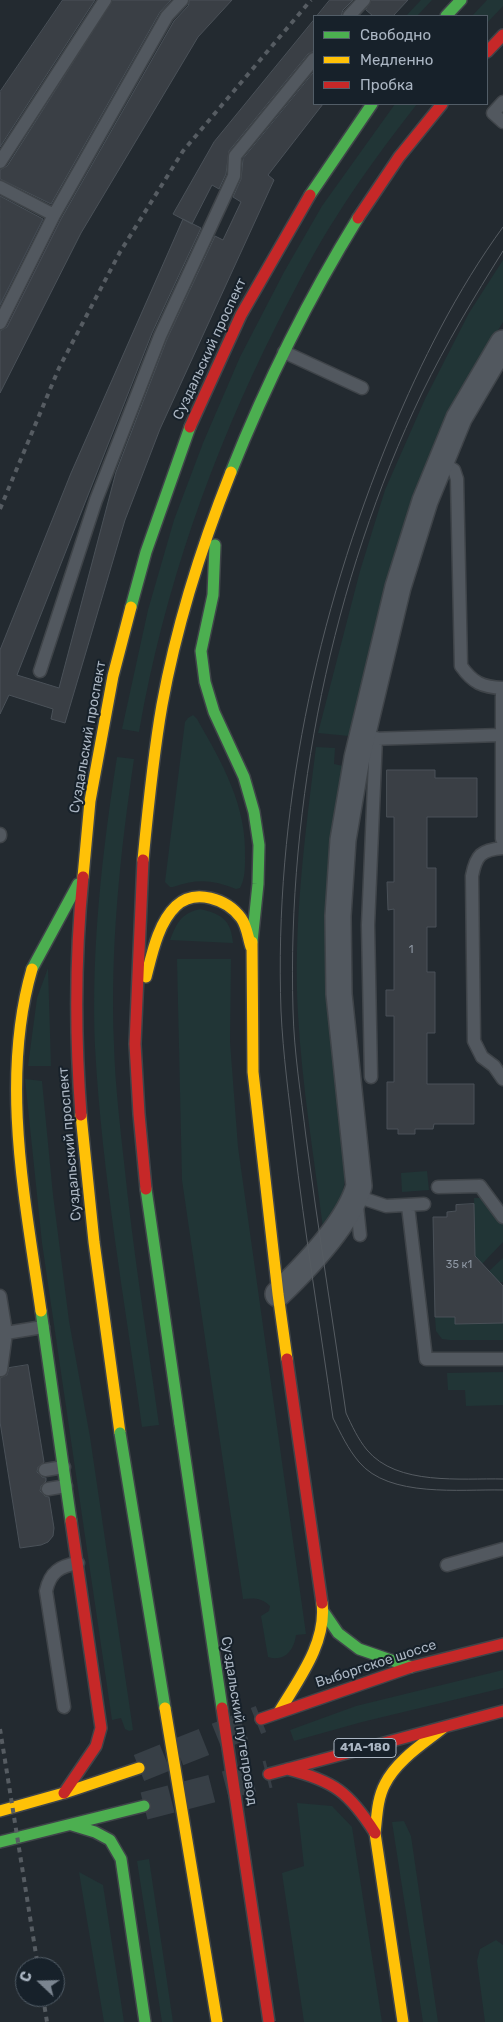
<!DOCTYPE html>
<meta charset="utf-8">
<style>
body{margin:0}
#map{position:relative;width:503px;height:2022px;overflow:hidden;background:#232a30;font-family:Rubik,sans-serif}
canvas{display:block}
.legend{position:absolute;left:313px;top:15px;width:175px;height:90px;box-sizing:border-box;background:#17212a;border:1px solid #525d67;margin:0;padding:6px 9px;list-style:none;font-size:15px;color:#abb6c3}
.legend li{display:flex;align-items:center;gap:10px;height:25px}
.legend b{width:25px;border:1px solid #525d67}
.north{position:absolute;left:15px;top:1957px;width:50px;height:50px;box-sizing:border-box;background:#17212a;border:1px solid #525d67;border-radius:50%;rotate:291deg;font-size:14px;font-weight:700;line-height:20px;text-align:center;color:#abb6c3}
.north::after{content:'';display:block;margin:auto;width:18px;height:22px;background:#7b8590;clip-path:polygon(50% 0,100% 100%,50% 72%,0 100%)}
</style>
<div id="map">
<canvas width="503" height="2022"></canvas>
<ul class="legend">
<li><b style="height:6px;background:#4caf50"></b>Свободно</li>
<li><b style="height:6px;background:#ffc107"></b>Медленно</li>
<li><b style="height:6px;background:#c62828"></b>Пробка</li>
</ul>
<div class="north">С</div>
</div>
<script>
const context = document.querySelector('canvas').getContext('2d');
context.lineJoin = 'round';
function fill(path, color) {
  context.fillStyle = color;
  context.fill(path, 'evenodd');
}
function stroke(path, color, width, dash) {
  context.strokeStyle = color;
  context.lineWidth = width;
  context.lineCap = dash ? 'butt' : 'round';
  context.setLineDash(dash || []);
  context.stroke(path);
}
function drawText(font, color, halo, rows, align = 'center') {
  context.font = font + ' Rubik,sans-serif';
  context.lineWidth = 4;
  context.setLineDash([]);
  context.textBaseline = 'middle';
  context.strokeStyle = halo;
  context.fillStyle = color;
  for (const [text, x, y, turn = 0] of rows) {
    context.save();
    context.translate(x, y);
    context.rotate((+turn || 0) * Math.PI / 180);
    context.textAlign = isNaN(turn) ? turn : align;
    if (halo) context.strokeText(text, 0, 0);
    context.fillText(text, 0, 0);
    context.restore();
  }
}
fill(new Path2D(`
 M421,0H432L417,16H406Z
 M487,0H503V6L487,23V16H472Z
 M395,104H417C389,140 362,176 338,214C315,249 296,287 277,324C212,453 164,589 139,732L122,729L148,610L174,520L203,443L240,357L284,272L322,206Z
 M503,260V322L447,415L428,459L388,584L349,736L318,733L360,571L385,490L425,399L469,313Z
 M193,715L197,719C222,763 247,805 245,858C245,868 245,879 240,888L236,889C214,880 197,878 173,887H170L165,882L185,722L188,718Z
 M316,747L335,748L334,764L343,766L328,994L345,1178C343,1199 334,1212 323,1228C314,1157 302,1086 298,1014C293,925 305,835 316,747Z
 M117,757L134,759C120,854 110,949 114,1045C115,1084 120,1124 124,1162C133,1250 147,1337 159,1425L142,1427C125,1301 102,1175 95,1047C91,950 102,853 117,757Z
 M200,909C222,914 231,920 233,943L170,940C177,923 180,914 200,909Z
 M177,959H231L230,1042L238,1147L306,1634L296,1635C294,1651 284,1662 268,1657L261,1616L269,1611L270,1606C262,1598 254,1598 243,1599L182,1180Z
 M48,968L51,1066H28L37,998Z
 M25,1079L42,1081L53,1195L69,1321L90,1437L133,1730L129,1731L125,1729L121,1718L112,1720L42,1243Z
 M427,1171L429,1190L402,1192L401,1173Z
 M474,1198H482L503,1225V1242L482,1264L475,1256Z
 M503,1258V1282H499L489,1271Z
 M435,1317H455V1324L503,1323V1340H450L442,1339L436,1331Z
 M503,1372V1405L466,1406L465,1390H448L447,1373Z
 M503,1670V1688L362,1722L294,1741L290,1730L356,1706Z
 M297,1803L332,1806L352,1827L382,2022H304L282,1873L304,1866Z
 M404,1821L411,1836L438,2022H423L392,1822Z
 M149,1859L173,2022H162L137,1861Z
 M79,1872L103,1885L124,2022H104Z
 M496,1940L503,1945V2022H485L477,1961L480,1949Z`), '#213536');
const building = new Path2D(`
 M63,0H95L0,147V92Z
 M113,0H171L160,12L51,204L0,179V170L7,166Z
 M190,0H232L198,37L81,233L0,393V331L7,327L61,219L174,21L188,6Z
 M330,0H353L343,10L341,16H317Z
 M372,0H408L393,16H373L366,10Z
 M314,20V51L308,54L229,151L226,174L219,189L212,185L192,224L173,214L214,142Z
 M314,72V104H323L268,175L274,180L160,429L125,520L65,723L51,719L53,709L9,695L0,714V650L71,473L183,219L201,228L152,333L17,675L59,688L116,472L167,339L215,236L223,240L241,202L233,197L241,179L243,159Z
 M0,196L43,219L0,305Z
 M387,770H435V778H477V817H427V868H436V927H427V972H435V1033H427V1084H474V1124H434L433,1129H415V1134H398V1129H387V1082H394V1016H386V990H394V909L388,910L387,882H394V817H387Z
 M474,1204L475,1256L503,1286V1323L455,1324V1317H435L433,1217H447V1212L456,1211V1205Z
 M28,1365L44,1462L38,1467L37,1472L42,1477L46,1478V1481L41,1486L40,1491L45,1496L49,1497L54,1528L53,1536L48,1542L41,1545L20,1548L0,1422V1378L7,1375L9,1368Z`);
fill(building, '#3a3f45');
stroke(building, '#4a5158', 1);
stroke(new Path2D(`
 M139,1768L261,1719
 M144,1806L269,1774`), '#373f46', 28, [28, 14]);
const lane = new Path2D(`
 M349,16L364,0
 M503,102L493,113L503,122
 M0,162L105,0
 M0,187L54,215
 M0,323L54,215L167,16L182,0
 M284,352L362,388
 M440,461L454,470L457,479L461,666C473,683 482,687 503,688
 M40,671L96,500L160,336L234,176L235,156L314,59
 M369,739L501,735
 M0,836V834
 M502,839V688
 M503,848C481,850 476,855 472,876L474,1041L482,1057L494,1066L503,1079
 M371,1077L368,925L376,738
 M438,1187L480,1186L503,1217
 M408,1206L426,1359H503
 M360,1235L356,1196L386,1206L424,1204
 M0,1296L6,1333L1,1370
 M6,1333L43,1327
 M45,1470L64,1467
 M48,1489L66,1486
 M447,1565L503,1549
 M64,1707L46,1591C50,1572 60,1566 78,1563`);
const street = new Path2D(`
 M278,1294C305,1268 349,1222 359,1186L339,994L338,916L343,840L357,758L398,587L425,501L459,418L503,343`);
const fast = new Path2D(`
 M446,16L461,0
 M310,195L372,104
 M231,472C266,384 308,299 358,218
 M215,545L213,595L201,651L205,682L214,712L244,777L254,812L259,845L258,884L252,942
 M131,607L146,552L190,427
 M32,969L78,884
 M146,1189L180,1424
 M41,1311L71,1521
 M323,1611L338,1633L359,1649L411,1667
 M72,1825L95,1832L110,1840L121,1859L145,2022
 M0,1842L144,1806`);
const slow = new Path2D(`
 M143,860C148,808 153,756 162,705C176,628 202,545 231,472
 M83,877L90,801L113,676L131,607
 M252,942L253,1072L278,1294L287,1359
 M32,969C0,1079 25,1199 41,1311
 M146,977C152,954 158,923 176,906C195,888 227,899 241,918C247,926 248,938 251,947
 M81,1115L94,1242L120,1433
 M279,1712C298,1680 327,1643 322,1603
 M0,1811L64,1793L139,1768
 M403,2022L375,1833C377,1817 377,1799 385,1784C397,1760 423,1744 443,1728`);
const jam = new Path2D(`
 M487,52L503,35
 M358,218L399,157L442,104
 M190,427L241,315L310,195
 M143,860L135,1044L139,1114L146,1189
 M81,1115C75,1036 75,956 83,877
 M287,1359L322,1603
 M261,1719L411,1667L503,1644
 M287,1769C334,1781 349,1792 375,1833
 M269,1774L503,1711
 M64,1793L96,1746L101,1728L71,1521`);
stroke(lane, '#3f4449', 15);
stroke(street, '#3f4449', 28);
stroke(fast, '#3f4449', 14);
stroke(slow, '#3f4449', 14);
stroke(jam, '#3f4449', 14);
stroke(lane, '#52585f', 12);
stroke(street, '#52585f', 25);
stroke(fast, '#4caf50', 11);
stroke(slow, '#ffc107', 11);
stroke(jam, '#c62828', 11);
stroke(new Path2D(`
 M503,227C457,290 421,362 391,434C316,616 274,813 281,1011C283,1054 289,1098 294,1141C305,1234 320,1326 333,1418C341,1434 348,1449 359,1462C389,1498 460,1489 503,1490
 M503,251C474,297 446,344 422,393C332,580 287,804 293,1010C294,1053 301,1095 306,1137C318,1229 333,1321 346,1413C352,1426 358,1439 367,1450C397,1486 461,1478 503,1479`), '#565c62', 1);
stroke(new Path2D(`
 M0,509L59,368L120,252L183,151L311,0
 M0,1729L38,1967
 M43,1997L47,2022`), '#565c62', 4, [5, 5]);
const fastBridge = new Path2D(`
 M180,1424L222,1708
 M120,1433L165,1708`);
const slowBridge = new Path2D(`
 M165,1708L217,2022`);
const jamBridge = new Path2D(`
 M222,1708L269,2022`);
stroke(fastBridge, '#3f4449', 14, []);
stroke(slowBridge, '#3f4449', 14, []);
stroke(jamBridge, '#3f4449', 14, []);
stroke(fastBridge, '#4caf50', 11);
stroke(slowBridge, '#ffc107', 11);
stroke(jamBridge, '#c62828', 11);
drawText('11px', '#8f98a4', null, [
 ["1",411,950],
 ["35 к1",459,1265]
]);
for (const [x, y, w] of [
 [365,1748,62]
]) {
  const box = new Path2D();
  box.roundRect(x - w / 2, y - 9.5, w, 19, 4);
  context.fillStyle = '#17212a';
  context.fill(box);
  stroke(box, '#abb6c3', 1);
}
drawText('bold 12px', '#abb6c3', null, [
 ["41А-180",365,1748]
]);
drawText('14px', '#abb6c3', '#17212a', [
 ["Суздальский проспект",210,349,-65],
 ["Суздальский проспект",88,737,-80],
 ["Суздальский проспект",70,1144,-95],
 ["Выборгское шоссе",376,1664,-18],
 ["Суздальский путепровод",239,1721,81]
]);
</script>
